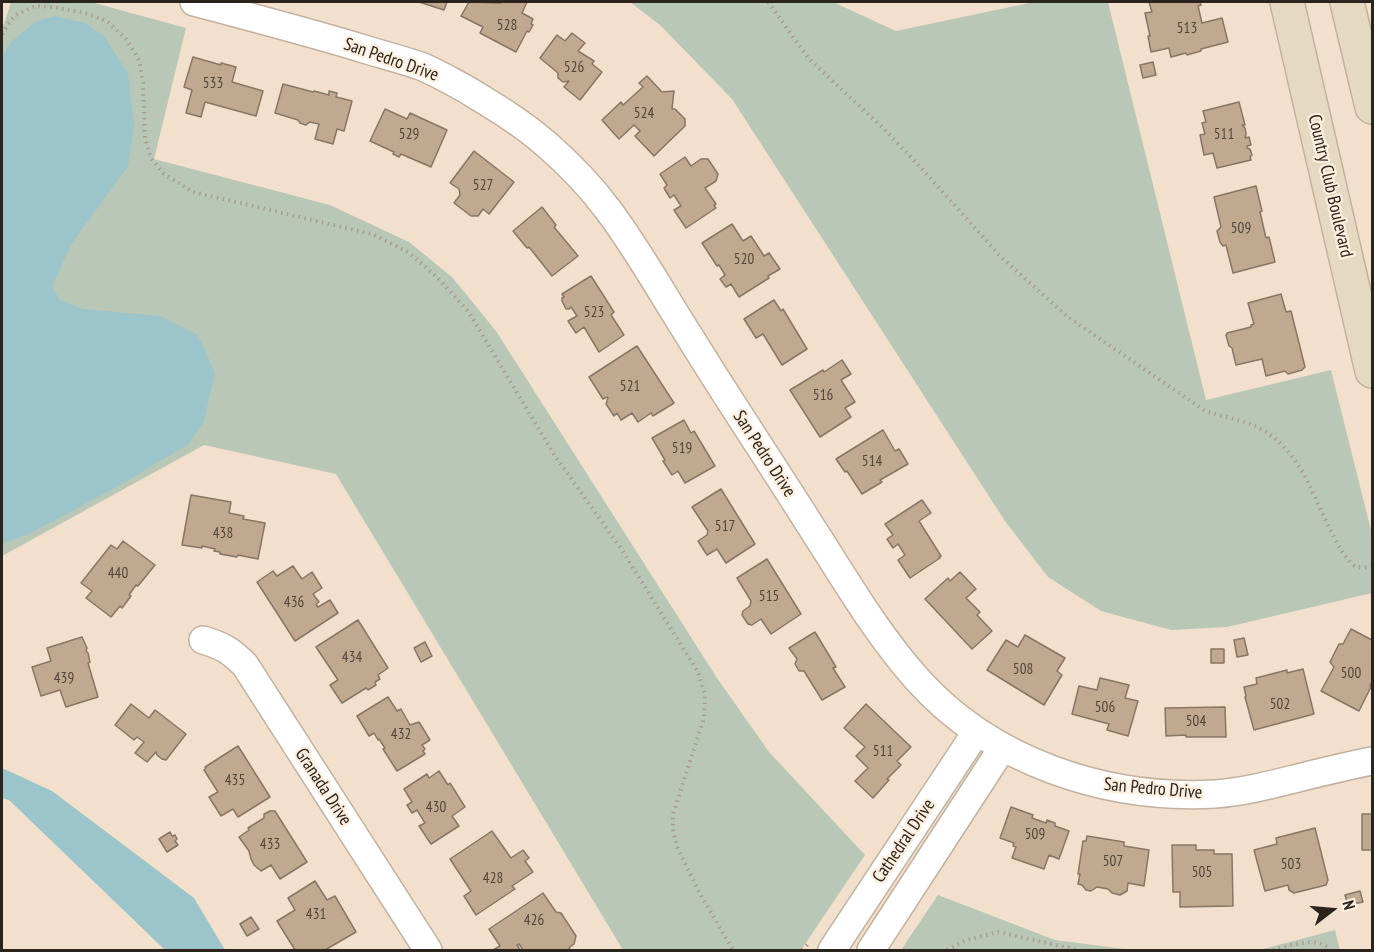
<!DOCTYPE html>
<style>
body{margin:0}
#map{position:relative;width:1374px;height:952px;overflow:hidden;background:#f2e0cd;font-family:"PT Sans Narrow",sans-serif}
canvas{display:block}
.frame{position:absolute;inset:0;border:3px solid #2a241c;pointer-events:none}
.north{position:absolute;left:1302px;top:880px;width:60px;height:60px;-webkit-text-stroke:4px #fdeede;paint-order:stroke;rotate:74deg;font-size:16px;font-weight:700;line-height:24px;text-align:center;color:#2a241c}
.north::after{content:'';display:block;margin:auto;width:21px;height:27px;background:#2a241c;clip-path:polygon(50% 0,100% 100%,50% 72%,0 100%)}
</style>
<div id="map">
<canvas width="1374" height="952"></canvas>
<div class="frame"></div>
<div class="north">N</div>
</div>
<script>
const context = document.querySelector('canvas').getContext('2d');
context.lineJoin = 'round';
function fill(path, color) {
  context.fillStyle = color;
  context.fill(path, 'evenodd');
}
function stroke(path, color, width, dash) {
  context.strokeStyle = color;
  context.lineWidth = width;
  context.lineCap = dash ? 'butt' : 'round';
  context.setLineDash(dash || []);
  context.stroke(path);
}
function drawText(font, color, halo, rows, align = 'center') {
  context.font = font + ' "PT Sans Narrow",sans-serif';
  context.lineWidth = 4.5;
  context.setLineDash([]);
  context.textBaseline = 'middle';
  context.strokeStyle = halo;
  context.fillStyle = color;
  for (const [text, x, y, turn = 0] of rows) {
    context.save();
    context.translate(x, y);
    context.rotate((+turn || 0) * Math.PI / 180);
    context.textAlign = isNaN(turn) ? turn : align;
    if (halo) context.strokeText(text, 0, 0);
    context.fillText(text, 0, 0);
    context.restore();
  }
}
fill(new Path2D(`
 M11,2H91L186,28L154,159L330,205L409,242L452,277L496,331L717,678L769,752L865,855L801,950H623L336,474L204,445L2,556V30Z
 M630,2H833L896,31L1034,2H1108L1206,400L1331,370L1372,534V593L1227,627L1171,630L1101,611L1048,577L1005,521L732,99L660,25Z
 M938,895L1055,940L1132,950H901Z
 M1335,930L1340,950H1236L1263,949Z`), '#b9c7b7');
fill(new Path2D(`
 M54,16L85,23L104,36L128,74L134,125L128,166L72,243L52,286L59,299L83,309L160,316L198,335L215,373L204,421L189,444L120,485L29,534L2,544V57L11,42L35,22Z
 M2,768L52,791L194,898L225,950H165L9,800L2,798Z`), '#9bc5ca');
const building = new Path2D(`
 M419,2H447L444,10Z
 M469,2L501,3L502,2H527L522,13L533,19L531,24L533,25L529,32L527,31L516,52L480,33L483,27L461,16Z
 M1149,2H1200L1201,5L1198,6L1202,23L1222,18L1228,42L1201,49V51L1187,55L1186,53L1171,57L1169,48L1151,52L1148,36H1150L1145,13L1152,12Z
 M572,33L585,43L578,51L594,61L592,64L602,72L580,100L564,87L569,81L563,82L558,78V73L540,58L557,35L565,41Z
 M193,57L221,65V63L236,67L232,82L263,91L256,116L205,102L201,117L186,113L192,90L184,87Z
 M1153,62L1156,75L1143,78L1140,65Z
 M647,76L662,92L674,91L672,109H675L685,119V126L654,156L635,136L640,131L634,125L619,139L602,120L621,102L623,105L643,87L639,83Z
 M283,84L313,92L314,91L329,95V91L337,93L336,97L352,101L344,131L337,129L333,144L315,139L319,124L310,122L306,125L300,123L298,120L275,113Z
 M1239,102L1245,125H1242L1245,128L1246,134L1245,138L1249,137L1251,145L1247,146V148L1250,149L1252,155L1250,157L1251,160L1217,168L1213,153L1204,155L1200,135L1205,134L1202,123L1206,122L1203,111Z
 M385,109L407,119L410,113L447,130L431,167L401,154L399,157L393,154L394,152L370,141Z
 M474,151L514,182L489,214L483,209L478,216H471L454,203L460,195L459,189L450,183Z
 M685,157L691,166L701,159H708L718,174L716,181L705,188L716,204L714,205L716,208L686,228L674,210L681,206L674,195L670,198L664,188L667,185L660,174Z
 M1256,186L1262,211L1260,212L1266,238L1269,237L1275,262L1233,273L1226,245L1223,246L1220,242L1217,231L1221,227L1214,197Z
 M542,207L556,225L554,227L578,256L552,276L529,247L527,248L513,231Z
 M732,224L743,241L751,236L764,256L769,253L780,269L768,276L769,278L739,297L731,284L726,287L720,279L725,275L719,265L717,266L702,243Z
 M591,276L614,312L611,315L624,335L599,352L584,327L576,333L568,321L577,316L571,307L569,309H566L562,301V298L564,297L562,294Z
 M1281,294L1286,312L1291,311L1305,367L1302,370L1288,374L1285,371L1266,376L1262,359L1236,365L1232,348L1229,346L1226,335L1227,333L1251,327V325L1254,324L1248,303Z
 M774,300L781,311L783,309L807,349L782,365L763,334L756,338L744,319Z
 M637,346L674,403L653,416L651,413L638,422L632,413L621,420L617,413L614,416L606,404L608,398L607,397L603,399L589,377Z
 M842,360L851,374L841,380L855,402L845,408L851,417L820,437L790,390L823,370L824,372Z
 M684,420L691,433L694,431L715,466L685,483L678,471L672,475L663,461L665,460L652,438Z
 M883,430L895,451L899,449L908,464L880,480L882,482L862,494L847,471L845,472L836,459Z
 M721,489L755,544L726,563L717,549L707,555L698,541L707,535L708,531L692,507Z
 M191,495L231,502L229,513L244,516L243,519L265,523L258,559L238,555L237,557L220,554V552L214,551L215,549L202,546V548L182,545Z
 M922,500L931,513L919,521L941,556L939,557L940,558L910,578L898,560L905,555L898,544L893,548L887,539L893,535L885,524Z
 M123,541L155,565L138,586L136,585L129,595L131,596L122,608L120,606L111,617L86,598L92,591L81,583L111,545L117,549Z
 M767,559L801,614L771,634L761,619L752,625L748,624L742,615L743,611L750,606L751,601L737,578Z
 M293,566L302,579L312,572L322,588L313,594L319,602L316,604L318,607L330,600L338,613L295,641L257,582L273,571L277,576Z
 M960,572L976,589L966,598L980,612L977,615L992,631L972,649L925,599L948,578L950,581Z
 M358,620L388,668L378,675L380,679L375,682L376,685L368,690L366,688L342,703L330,685L338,680L316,647Z
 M1351,629L1372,640V681L1370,686L1371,687L1359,711L1321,691L1334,667L1330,662L1339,644H1343Z
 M815,632L836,667L833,668L845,687L822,700L804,671H799L795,664L797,659L789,648Z
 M1025,635L1065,658L1057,671L1062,675L1044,705L987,670L1006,640L1018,647Z
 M82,637L87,648L86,651L88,653L90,662L88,663L98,697L66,707L60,690L41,696L32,667L51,661L47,648Z
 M1244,638L1248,655L1237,657L1234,640Z
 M425,642L432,656L421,662L414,648Z
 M1211,649H1224V663H1211Z
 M1303,669L1314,714L1254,730L1245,697L1246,696L1244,687L1257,684L1256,678L1287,670V673Z
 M1100,678L1129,685L1125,698L1138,701L1128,736L1107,730L1109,724L1072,714L1079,686L1097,690Z
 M388,697L397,711L401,709L410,725L419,722L430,740L422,745L425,749L423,751L425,754L397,771L383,749L385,748L379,739L378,740L374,733L369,736L357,716Z
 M131,704L149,718L155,710L186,734L166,760L162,759L157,755L156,752L147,762L135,753L144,742L137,737L134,740L115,725Z
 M866,704L911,747L897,761L901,765L887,779L889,780L873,798L855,781L868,768L856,756L865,747L844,728Z
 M1225,707L1226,737H1186V735L1166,736L1165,708Z
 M238,746L270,797L238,817L233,809L221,816L209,797L218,792L204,770L206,768L205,767Z
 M439,771L448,785L450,783L465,807L452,816L459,826L431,844L419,826L425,823L417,810L412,813L407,805L412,802L404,789L427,774L429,778Z
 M1011,807L1033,815L1032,818L1046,823L1047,820L1055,823V826L1069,831L1059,859L1049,855L1044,869L1012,858L1016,847L1013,846L1014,843L1000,838Z
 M270,811H275L307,862L280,879L271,865L261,871L254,865L251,859L249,851L239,837L249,830L248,828L264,818V814Z
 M1362,814H1372V850H1362Z
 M1315,828L1328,880L1326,885L1294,893L1289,890L1288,885L1265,891L1254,850L1277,844L1276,838Z
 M492,831L511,858L523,850L529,858L525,861L533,872L512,886L515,889L476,915L464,896L471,891L450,859Z
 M170,832L172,836L175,835L177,839L175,841L178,845L167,852L159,839Z
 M1087,836L1124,842V846L1149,850L1144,886L1128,883L1127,891L1120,895L1112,893L1108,889L1097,887L1091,891L1086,890L1082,885L1078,884L1080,874H1078L1083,841H1086Z
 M1172,845H1196V850H1214V854H1232L1233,906L1180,907V892H1173Z
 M315,881L327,900L335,896L356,932L325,950H295L277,921L295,910L288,898Z
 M1360,891L1363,902L1348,905L1345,895Z
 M543,893L556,912L561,913L576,936L574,944L569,948L570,950H523L519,944L517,945L520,950H493L500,946L489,929Z
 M251,917L259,929L247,936L240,924Z`);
fill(building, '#c1a990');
stroke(building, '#867665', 1.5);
const street = new Path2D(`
 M194,2C251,17 308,32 364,49C383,55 404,60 423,67C437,73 451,81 464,88C492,105 521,122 546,144C568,163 592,188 609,211C638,250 662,293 688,334C728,399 771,463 812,528C845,579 876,633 917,679C991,762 1106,800 1215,794C1243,792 1270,785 1298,778C1322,772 1347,766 1372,761
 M203,640C223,646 230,650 245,665L428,950
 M832,950L977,731
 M871,950L1003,747`);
const secondary = new Path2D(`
 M1287,2L1372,371
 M1347,2L1372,107`);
stroke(street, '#c3b19f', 30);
stroke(secondary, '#c3b19f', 36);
stroke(new Path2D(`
 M768,2L809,59L882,127L923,170L1002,258L1068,317L1204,410C1226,419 1252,420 1272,436C1286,447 1297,462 1306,478C1316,497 1339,557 1355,566C1361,569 1367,567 1372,566
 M2,34L8,24L16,15L35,6L53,7L85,13L107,21L126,39L139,60L143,83L145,138L151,158L164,174L193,192L372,234L408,252L437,277L468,311L555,456L620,547L698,672L705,694L704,718L673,814V830L677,847L699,892L733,950
 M802,950L808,944
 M947,950L964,941L998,932L1078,950
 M1273,950C1289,946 1317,935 1330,950`), '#aa9d8e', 4, [1.5, 4.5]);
stroke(street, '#fff', 27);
stroke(secondary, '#e5dac1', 33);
drawText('15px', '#504539', null, [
 ["528",507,26],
 ["513",1187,29],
 ["526",574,68],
 ["533",213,84],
 ["524",644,114],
 ["529",409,135],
 ["511",1224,135],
 ["527",483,186],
 ["509",1241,229],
 ["520",744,260],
 ["523",594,313],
 ["521",630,387],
 ["516",823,396],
 ["519",682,449],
 ["514",872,462],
 ["517",725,527],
 ["438",223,534],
 ["440",118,574],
 ["515",769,597],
 ["436",294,603],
 ["434",352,658],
 ["508",1023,670],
 ["500",1351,674],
 ["439",64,679],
 ["502",1280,705],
 ["506",1105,708],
 ["504",1196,722],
 ["432",401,735],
 ["511",883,752],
 ["435",235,781],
 ["430",436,808],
 ["509",1035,835],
 ["433",270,845],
 ["507",1113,862],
 ["503",1291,865],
 ["505",1202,873],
 ["428",493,879],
 ["431",316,915],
 ["426",534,921]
]);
drawText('18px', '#2a241c', '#fdeede', [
 ["San Pedro Drive",391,60,19],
 ["Country Club Boulevard",1330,186,77],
 ["San Pedro Drive",764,454,57],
 ["Granada Drive",323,787,57],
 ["San Pedro Drive",1153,789,5],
 ["Cathedral Drive",904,841,-56]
]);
</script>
